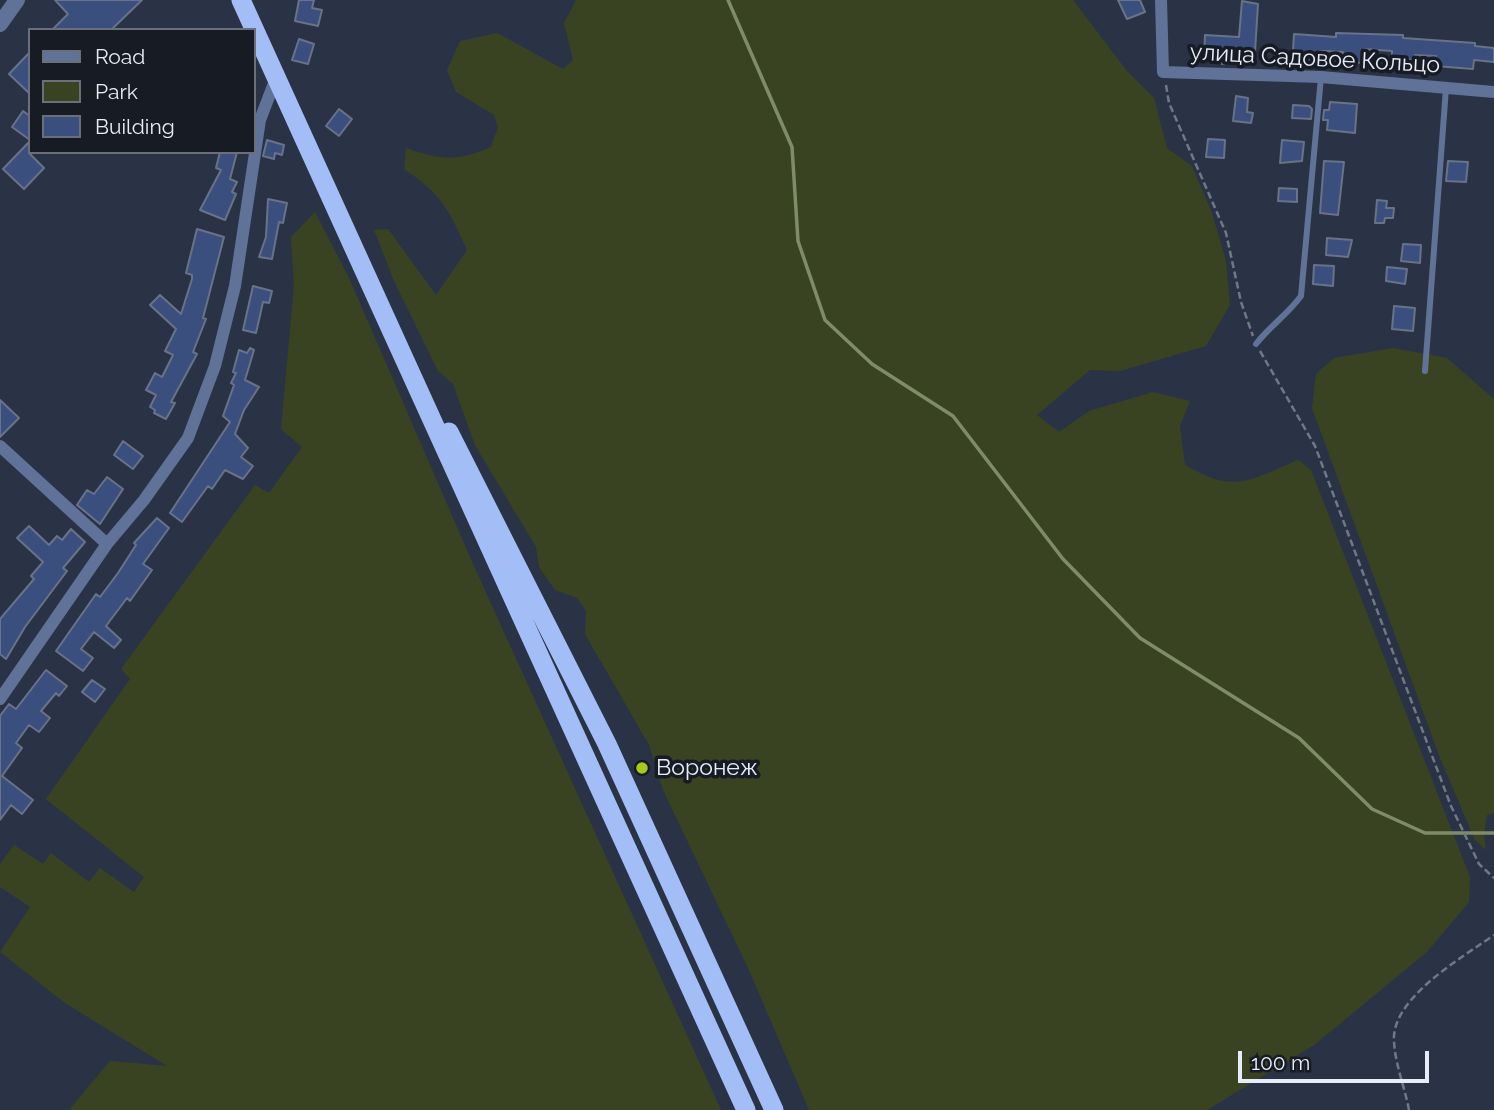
<!DOCTYPE html>
<meta charset="utf-8">
<style>
body{margin:0}
#map{position:relative;width:1494px;height:1110px;overflow:hidden;background:#2a3346;font-family:Raleway,sans-serif}
canvas{display:block}
.legend{position:absolute;left:28px;top:28px;width:228px;height:126px;box-sizing:border-box;background:#171b24;border:2px solid #6a6f79;margin:0;padding:9px 12px;list-style:none;font-size:21px;color:#e6ecf8}
.legend li{display:flex;align-items:center;gap:14px;height:35px}
.legend b{width:35px;border:2px solid #6a6f79}
.scale{position:absolute;left:1238px;top:1051px;width:191px;height:32px;box-sizing:border-box;border:4px solid #e6ecf8;border-top:0;padding-left:9px;font-size:21px;line-height:24px;white-space:nowrap;color:#e6ecf8;-webkit-text-stroke:5px #171b24;paint-order:stroke}
</style>
<div id="map">
<canvas width="1494" height="1110"></canvas>
<ul class="legend">
<li><b style="height:9px;background:#617299"></b>Road</li>
<li><b style="height:19px;background:#3a4321"></b>Park</li>
<li><b style="height:19px;background:#3b4f7e"></b>Building</li>
</ul>
<div class="scale">100 m</div>
</div>
<script>
const context = document.querySelector('canvas').getContext('2d');
context.lineJoin = 'round';
function fill(path, color) {
  context.fillStyle = color;
  context.fill(path, 'evenodd');
}
function stroke(path, color, width, dash) {
  context.strokeStyle = color;
  context.lineWidth = width;
  context.lineCap = dash ? 'butt' : 'round';
  context.setLineDash(dash || []);
  context.stroke(path);
}
function drawText(font, color, halo, rows, align = 'center') {
  context.font = font + ' Raleway,sans-serif';
  context.lineWidth = 7;
  context.setLineDash([]);
  context.textBaseline = 'middle';
  context.strokeStyle = halo;
  context.fillStyle = color;
  for (const [text, x, y, turn = 0] of rows) {
    context.save();
    context.translate(x, y);
    context.rotate((+turn || 0) * Math.PI / 180);
    context.textAlign = isNaN(turn) ? turn : align;
    if (halo) context.strokeText(text, 0, 0);
    context.fillText(text, 0, 0);
    context.restore();
  }
}
fill(new Path2D(`
 M576,0H1073L1127,71L1154,98L1167,148L1192,166L1212,213L1226,261L1230,305L1206,346L1120,371L1090,370L1037,415L1059,432L1089,411L1153,392L1190,401L1180,426L1185,465C1235,494 1248,481 1298,460L1311,470L1470,877L1469,902L1427,952L1314,1045L1207,1110H809L748,968L663,790L649,745L585,634L586,611L577,598L555,590L539,567L536,547L475,445L453,384L438,371L394,281L374,230L388,229L436,295L467,250C449,210 441,193 404,169L406,148C441,160 457,162 491,147L498,127L494,115L456,92L447,70L460,41L497,33L563,69L573,60L564,23Z
 M315,212L350,280L473,564L721,1110H69L110,1061L167,1066L65,1003L0,952L30,907L0,887V864L14,845L43,864L51,853L89,882L100,868L134,892L144,877L46,799L130,679L121,669L255,485L269,493L302,447L281,429L294,285L291,237Z
 M1393,348L1447,358L1494,399V813L1487,815L1484,835L1486,850L1475,840L1440,758L1312,408L1316,374L1334,358Z`), '#3a4321');
stroke(new Path2D(`
 M728,0L792,147L798,241L825,320L872,364L953,416L1063,559L1140,638L1299,738L1372,809L1425,833H1494`), '#808c68', 3.5);
const building = new Path2D(`
 M55,0H142L111,30H52L68,14Z
 M299,0H314L312,8L322,10L318,26L295,21Z
 M1118,0H1140L1145,12L1127,19Z
 M1242,1L1258,4L1255,52L1236,51L1235,64H1222L1223,58L1204,57L1205,35L1239,37Z
 M1336,33L1403,35V38L1475,43V46L1494,48V62L1474,60L1473,69L1435,66L1436,56L1415,55V60L1392,58V51L1364,49L1363,63L1343,62V52L1324,51L1317,52V63H1309V67L1292,66L1294,34L1336,37Z
 M299,39L314,44L308,64L292,60Z
 M30,52V94L9,74Z
 M1236,96L1248,98L1247,112L1253,113L1251,123L1233,121Z
 M1330,102L1357,104L1355,133L1327,130L1328,120H1323L1324,110H1329Z
 M1293,105L1309,106L1312,109L1311,119L1292,118Z
 M339,109L352,119L339,136L326,126Z
 M23,111L30,116V140L12,127Z
 M1208,139L1225,140L1224,158L1206,157Z
 M267,140L284,145L282,155L275,153L274,159L263,156Z
 M1282,140L1304,142L1302,161L1280,163Z
 M30,141V154L44,168L24,189L3,169Z
 M220,152H237L230,179L237,182L232,192L236,194L225,220L200,210L221,170L216,168Z
 M1324,161L1344,162L1338,215L1320,213Z
 M1448,161L1468,162L1466,182L1446,181Z
 M1279,188L1297,189V202L1278,201Z
 M268,199L287,203L283,223L279,222L272,259L259,257L266,237Z
 M1377,200L1387,201L1386,208H1394L1393,218H1385L1384,223H1375Z
 M197,229L224,237L203,318L206,319L193,352L197,354L171,402L175,403L166,419L154,413L155,410L150,407L156,395L146,390L155,373L162,377L173,355L165,351L176,329L150,305L160,295L181,314L192,279V275L186,273Z
 M1327,238L1352,240L1348,257L1326,255Z
 M1403,244L1421,245L1420,263L1401,261Z
 M1314,265L1334,266L1333,286L1313,284Z
 M1387,267L1407,269L1405,284L1386,281Z
 M253,286L272,291L269,303L263,302L256,333L243,330Z
 M1394,306L1415,308L1413,331L1392,329Z
 M250,348L254,350L245,380L259,387L244,410L235,434L248,448L241,457L253,466L243,479L225,470L212,489L208,486L182,522L170,513L230,422L223,416L234,385L231,383L236,373L233,372L239,350L247,353Z
 M0,400L19,418L0,437Z
 M123,441L143,456L133,469L114,455Z
 M107,477L123,489L100,524L77,505L87,490L94,494Z
 M157,518L169,528L143,564L152,570L130,601L127,598L106,626L121,640L114,648L94,632L81,649L93,658L83,671L56,651L96,594L100,597L118,573L136,545L134,543Z
 M29,526L49,545L57,536L62,540L71,529L85,542L63,568L67,571L25,627L6,659L0,654V619L34,579L31,576L43,562L17,538Z
 M46,670L67,686L59,696L56,693L41,711L50,718L39,732L29,725L16,743L22,748L2,776L33,800L22,814L11,805L0,820V716L9,704L16,709Z
 M92,680L105,689L95,702L82,692Z`);
fill(building, '#3b4f7e');
stroke(building, '#687288', 2);
stroke(new Path2D(`
 M1166,85L1169,103L1226,233L1241,302L1253,336
 M1260,351L1315,446L1451,806L1479,864L1494,878
 M1409,1110C1405,1088 1395,1064 1394,1041C1391,998 1463,957 1494,935`), '#707888', 2.5, [7, 3.5]);
stroke(new Path2D(`
 M1256,344C1270,326 1288,314 1301,296L1321,77
 M1425,371L1446,88`), '#617299', 6);
stroke(new Path2D(`
 M1161,0L1163,72L1321,77L1494,92
 M0,446L107,544
 M0,699L107,544L144,500L188,438L215,366L235,286L260,120L276,78`), '#617299', 12);
stroke(new Path2D(`
 M0,24L17,0`), '#617299', 16);
stroke(new Path2D(`
 M241,0L746,1110
 M449,432L607,744L774,1110`), '#a3bdf7', 19);
for (const [x, y, r, color] of [
 [642,768,7,"#a7c81e"]
]) {
  const dot = new Path2D();
  dot.arc(x, y, r, 0, 2 * Math.PI);
  context.fillStyle = color;
  context.fill(dot);
  stroke(dot, '#171b24', 2.5);
}
drawText('23px', '#e6ecf8', '#171b24', [
 ["улица Садовое Кольцо",1315,59,3]
]);
drawText('23px', '#e6ecf8', '#171b24', [
 ["Воронеж",656,768]
], 'left');
</script>
